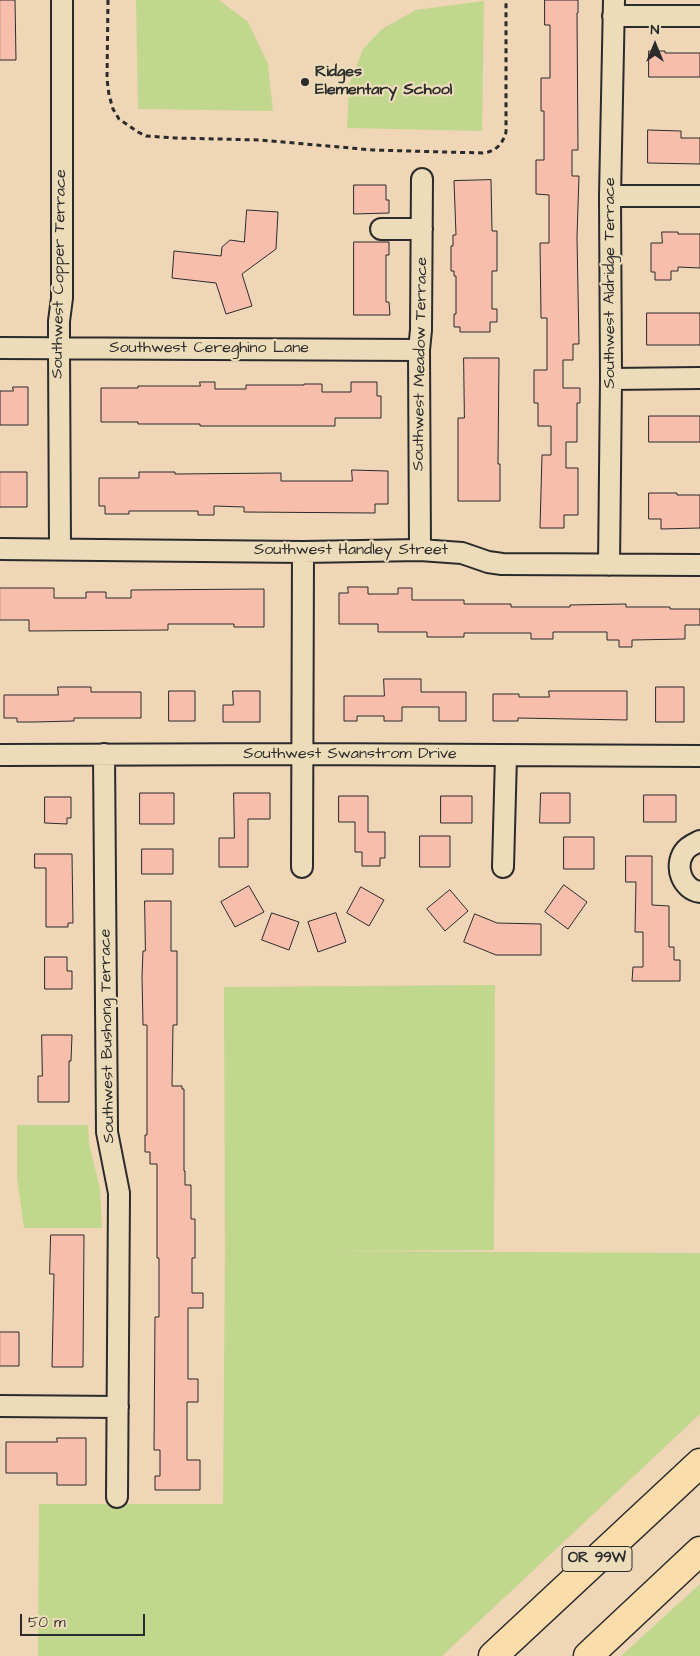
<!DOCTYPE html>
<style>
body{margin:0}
#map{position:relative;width:700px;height:1656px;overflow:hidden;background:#efd6b6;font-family:"Architects Daughter",sans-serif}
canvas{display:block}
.north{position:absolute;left:630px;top:20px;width:50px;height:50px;-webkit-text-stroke:4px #eddcb9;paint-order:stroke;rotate:0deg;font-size:14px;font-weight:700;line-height:20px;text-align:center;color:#2b2b2b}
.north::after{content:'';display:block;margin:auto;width:18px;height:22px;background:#2b2b2b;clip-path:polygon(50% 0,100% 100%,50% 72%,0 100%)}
.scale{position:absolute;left:20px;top:1614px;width:125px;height:22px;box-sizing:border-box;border:2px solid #2b2b2b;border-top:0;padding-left:6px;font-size:15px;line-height:18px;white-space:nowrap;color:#2b2b2b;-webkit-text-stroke:4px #eddcb9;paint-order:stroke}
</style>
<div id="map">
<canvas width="700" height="1656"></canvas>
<div class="north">N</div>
<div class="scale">50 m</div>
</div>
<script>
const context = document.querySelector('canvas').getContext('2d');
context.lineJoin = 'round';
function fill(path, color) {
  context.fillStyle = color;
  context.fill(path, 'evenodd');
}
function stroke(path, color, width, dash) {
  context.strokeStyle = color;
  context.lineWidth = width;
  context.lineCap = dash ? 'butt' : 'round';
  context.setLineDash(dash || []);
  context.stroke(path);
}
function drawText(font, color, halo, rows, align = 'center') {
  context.font = font + ' "Architects Daughter",sans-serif';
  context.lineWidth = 4.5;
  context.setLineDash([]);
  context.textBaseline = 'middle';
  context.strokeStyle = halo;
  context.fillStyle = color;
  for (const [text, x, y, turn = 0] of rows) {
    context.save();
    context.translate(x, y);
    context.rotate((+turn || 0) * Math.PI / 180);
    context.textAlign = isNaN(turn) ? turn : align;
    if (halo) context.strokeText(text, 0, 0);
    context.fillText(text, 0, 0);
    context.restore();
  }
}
fill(new Path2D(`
 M136,0H219L248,22L268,64L273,111L138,109Z
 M484,1L482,131L347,128L349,85L363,49L382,29L416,10Z
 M495,985L494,1250L324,1251L700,1253V1414L442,1656H38L39,1504H223L225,1251L224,987Z
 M17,1125H88L89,1143L100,1189L102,1228H24L17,1178Z
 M700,1584V1656H621Z`), '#c0d78d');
const building = new Path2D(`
 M0,0H15L16,60H0Z
 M545,0H578V13H577L578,150H572V176H579L577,237L579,344H573V360H563V388H580V403H577V442H566V468H578V515H564V528H540L542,455H551V426H538V403H534V370H547V318H541L540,243H549V195L536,194V160H544V111H541V78H550V25H545Z
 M649,51H665V53H700V77H649Z
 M648,130L681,131V138H700V164L648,163Z
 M491,180L492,231H497V271H492V309H497V322H490V332H460V327H454V314H456V276H454V271H451V246H453V235H456L454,181Z
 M354,185H386V200H389V213L354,214Z
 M247,210L278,212L276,249L242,274L252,306L226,314L216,283L172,278L174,251L221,256L222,247L230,240L244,242Z
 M662,232H678V234H700V268L678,267V271H671V280H655V272H651V243H662Z
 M354,242H389V255H386V302H389L390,315H354Z
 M647,313H700V345H647Z
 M464,358H499L498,464H500V501H458V418H464Z
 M200,382H215V389H246V385H304V384H322V392H351V382H377V396H381V418H335V426H200V424H138V422H101V388H138V386H200Z
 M13,387H28V425H0V391H13Z
 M649,416H700V442H649Z
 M352,470L388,471V504H375V513L244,512V507L214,506V515H198V511H129V514H105V506H99V478H139V472H175V474L281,473V481H352Z
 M0,472H27V507H0Z
 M649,493H677V495H700V528L661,529V519H649Z
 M348,587H368V594H398V588H412V600H464V604H511V607H570V605L626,604V607H670V609H700V625H685V639L632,640V647H619V640H607V632H553V639H531V633H464V637H427V632H378V624H339V593H348Z
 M0,588H54V598H86V592H106V598H131V590L264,589V627H234V624H168V630L29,631V620H0Z
 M384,679H421V692H466V721H439V707H402V721H384V716H357V721H344V696H384Z
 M58,687H91V692H141V718H74V721L34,722H17V718H4V695H58Z
 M656,687H684V722H656Z
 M169,691H195V721H169Z
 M233,691H260V722H223V705H233Z
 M549,691H627V720L518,718V721H493V694H519V697H549Z
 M140,793H174V824H140Z
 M234,793H270V819H248V867H219V838H234Z
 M541,793H570V823H540Z
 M644,795H676V822H644Z
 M339,796H368V832H385V858H380V866H362V852H355V822H339Z
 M441,796H472V823H441Z
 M45,797H71V818H67V824L45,823Z
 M420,836H450V867H420Z
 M564,837H594V869H564Z
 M142,849H173V874H142Z
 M35,854H72L73,923H68V927H46V868H35Z
 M626,856H652V905L669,906V947H674V960H680V981H632L633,967H643V932H635L636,882H626Z
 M564,885L587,902L568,929L545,912Z
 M249,886L264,912L235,927L221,902Z
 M361,887L384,900L369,926L347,913Z
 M450,890L468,911L445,931L427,909Z
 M145,901H171V951H177V1025H173L172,1086H182V1089H184V1171H185V1185H191V1219H195V1258H192V1293H203V1308H188V1379H198V1402H187V1460H200V1490H155V1476H160V1450H154L155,1317H159V1258H157V1164H150V1152H145V1135H147V1025H143L142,976L143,951H145Z
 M272,913L299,922L289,950L262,940Z
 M336,913L346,942L318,952L308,922Z
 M475,914L497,923L541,924V955H496L464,942Z
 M45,957H67V971H72V989H45Z
 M42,1035H72L71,1061H69V1102H38V1076H42Z
 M51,1235H84L83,1367H52L54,1274H50Z
 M0,1332H19V1366H0Z
 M57,1438H86V1485H57V1473H6V1442H57Z`);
fill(building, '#f7beac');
stroke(building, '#2b2b2b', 1);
const minor = new Path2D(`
 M613,16H700
 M610,196H700
 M381,229H422
 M0,348L419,350
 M611,379L700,378
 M0,549L303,552L420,550L462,553L488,562L502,564L700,565
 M60,549L59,348V321L62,298V0
 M420,550L419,350L421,330L422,179
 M609,565L611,379L610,196L614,0
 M104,754L107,1132L119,1193L117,1497
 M0,755L302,754L700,756
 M700,841C694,844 688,846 684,852C674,867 682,889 700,892
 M302,867L303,552
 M503,867L506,756
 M0,1406L118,1407`);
const highway = new Path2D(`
 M493,1656L700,1463
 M588,1656L700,1551`);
stroke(minor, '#2b2b2b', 24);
stroke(highway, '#2b2b2b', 31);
stroke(new Path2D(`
 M108,0L107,79L109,95L113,109L119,119L138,132L146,136L175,138L260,140L373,150L483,153C495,152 503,144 506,132V0`), '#2b2b2b', 3, [5, 4]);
stroke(minor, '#eddcb9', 20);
stroke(highway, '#fbddab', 28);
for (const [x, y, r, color] of [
 [305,82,5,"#2b2b2b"]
]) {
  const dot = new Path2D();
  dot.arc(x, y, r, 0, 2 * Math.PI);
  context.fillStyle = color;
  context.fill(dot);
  stroke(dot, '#eddcb9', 2);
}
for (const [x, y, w] of [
 [597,1559,70]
]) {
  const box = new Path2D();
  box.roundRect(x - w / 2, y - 12.5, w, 25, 4);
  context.fillStyle = '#eddcb9';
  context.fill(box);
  stroke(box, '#2b2b2b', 1);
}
drawText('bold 15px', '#2b2b2b', null, [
 ["OR 99W",597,1559]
]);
drawText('bold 16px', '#2b2b2b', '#eddcb9', [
 ["Ridges",315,73],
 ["Elementary School",315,91]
], 'left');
drawText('16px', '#2b2b2b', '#eddcb9', [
 ["Southwest Copper Terrace",60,274,-89],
 ["Southwest Aldridge Terrace",611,283,-90],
 ["Southwest Cereghino Lane",209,349],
 ["Southwest Meadow Terrace",421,364,-89],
 ["Southwest Handley Street",351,551],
 ["Southwest Swanstrom Drive",350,755],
 ["Southwest Bushong Terrace",108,1036,-91]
]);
</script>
